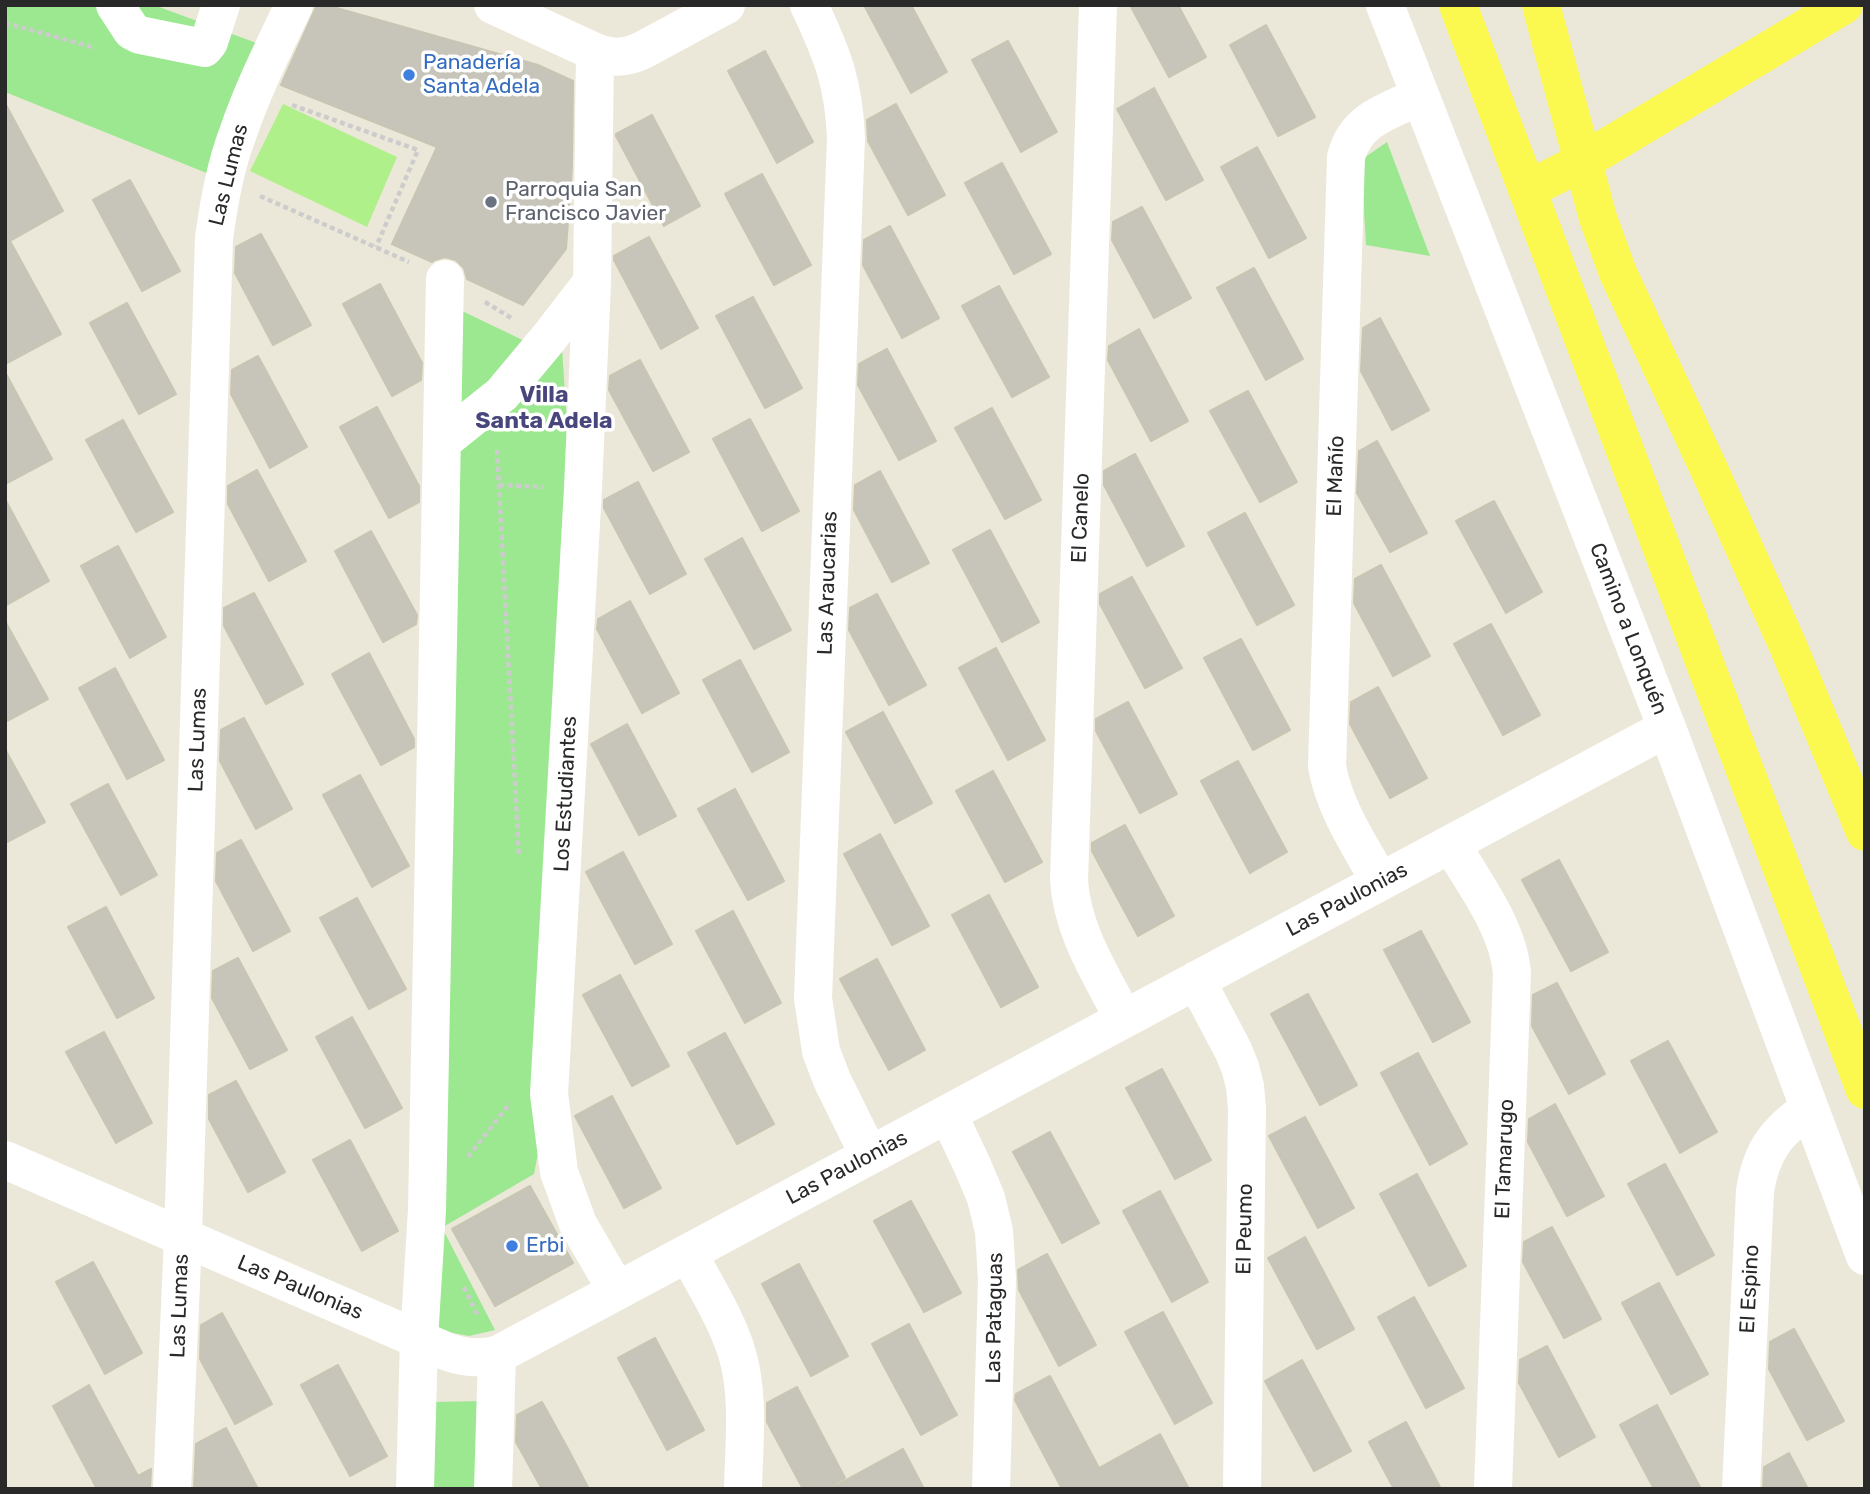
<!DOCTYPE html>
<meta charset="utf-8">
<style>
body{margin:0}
#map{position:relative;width:1870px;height:1494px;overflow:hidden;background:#ece8d9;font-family:Rubik,sans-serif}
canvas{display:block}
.frame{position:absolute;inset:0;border:7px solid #292929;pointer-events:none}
</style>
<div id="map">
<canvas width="1870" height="1494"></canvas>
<div class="frame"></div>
</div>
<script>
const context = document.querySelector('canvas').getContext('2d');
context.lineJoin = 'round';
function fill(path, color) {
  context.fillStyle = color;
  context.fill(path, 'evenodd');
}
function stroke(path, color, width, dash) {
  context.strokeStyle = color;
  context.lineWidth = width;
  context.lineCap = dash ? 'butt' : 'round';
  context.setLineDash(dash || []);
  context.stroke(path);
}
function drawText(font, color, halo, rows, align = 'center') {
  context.font = font + ' Rubik,sans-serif';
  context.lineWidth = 7;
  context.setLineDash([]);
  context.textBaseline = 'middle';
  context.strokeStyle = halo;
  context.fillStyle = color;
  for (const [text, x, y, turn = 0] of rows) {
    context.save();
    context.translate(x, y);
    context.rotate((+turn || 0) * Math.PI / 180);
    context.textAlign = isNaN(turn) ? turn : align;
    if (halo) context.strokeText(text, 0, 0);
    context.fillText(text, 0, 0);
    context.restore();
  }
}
fill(new Path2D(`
 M5,5H154L278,51L224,180L5,92Z
 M1387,142L1430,256L1366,245L1361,160Z
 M460,310L531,344L561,333L572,499L543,1126L534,1174L443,1227Z
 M435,1214L495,1330L469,1336L437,1330Z
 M481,1401L478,1489H432L434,1402Z`), '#9be890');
fill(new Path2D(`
 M283,104L397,157L367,227L250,171Z`), '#aff08b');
const building = new Path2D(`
 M317,5H326L538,65L573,81L572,168L566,249L523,305L467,279L464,268L456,260L445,257L435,260L432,262L392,244L437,147L281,85Z
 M864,5H911L947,72L911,93Z
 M1130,5H1178L1206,57L1169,77Z
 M1266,25L1315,117L1278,136L1230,45Z
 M1008,41L1057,132L1021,152L972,60Z
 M765,51L813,142L777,163L728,71Z
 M1154,88L1203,180L1166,200L1117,109Z
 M5,103L63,211L10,241L61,334L5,364Z
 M896,104L945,195L908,215L868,141L867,120Z
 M652,115L700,206L664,226L616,136V134Z
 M1257,147L1306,238L1269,258L1221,167Z
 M1002,163L1051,254L1014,274L965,183Z
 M762,174L811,265L774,285L725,194Z
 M130,180L180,271L142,291L93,200Z
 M1142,207L1191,298L1154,318L1112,240L1113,222Z
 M890,226L939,318L902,338L863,265L864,240Z
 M261,234L311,325L273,345L235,273L236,247Z
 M649,237L698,328L661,349L614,260V256Z
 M1254,268L1303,359L1266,380L1217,288Z
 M380,284L422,363L421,380L392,396L343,304Z
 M999,286L1049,377L1012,397L962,306Z
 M753,297L802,388L765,408L716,316Z
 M127,303L176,394L139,414L90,323Z
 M1380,318L1429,410L1392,430L1361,371L1363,328Z
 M1139,329L1188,421L1151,441L1108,360L1109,346Z
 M887,349L936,441L899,460L858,385L859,364Z
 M258,356L307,447L270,468L231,394L232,370Z
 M640,360L689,452L653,471L609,390L610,376Z
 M5,372L52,459L5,484Z
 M1248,391L1297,482L1260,502L1210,411Z
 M377,407L419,486V502L389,518L340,427Z
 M992,408L1041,500L1005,519L955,428Z
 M750,419L799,511L762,531L713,439Z
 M123,420L173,512L136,532L86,440Z
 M1377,441L1427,533L1390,552L1357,493L1359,451Z
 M1135,454L1184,546L1147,566L1104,485V471Z
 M257,470L306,561L269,581L228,504V486Z
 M880,471L929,563L892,582L854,510L855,485Z
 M638,482L686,574L650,594L604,508V500Z
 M5,499L49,581L5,606Z
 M1494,501L1542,592L1506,613L1456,521Z
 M1245,513L1294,605L1257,625L1208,533Z
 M990,530L1039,622L1002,642L953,550Z
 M371,531L417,615L416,624L383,642L335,551Z
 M742,538L791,630L754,649L705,559Z
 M118,546L166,637L130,658L81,566Z
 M1381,565L1430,656L1393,676L1354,603L1355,579Z
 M1132,577L1182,668L1145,688L1100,604V594Z
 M254,593L303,684L266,704L224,626V608Z
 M877,594L926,685L889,705L849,630L850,608Z
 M630,601L679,693L642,713L597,629L598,619Z
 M5,621L48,699L5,722Z
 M1491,624L1540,715L1503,735L1454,644Z
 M1241,639L1290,730L1253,750L1204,658Z
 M996,648L1045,740L1008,760L959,668Z
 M369,653L414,739V747L381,765L332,674Z
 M740,660L789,752L752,772L703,680Z
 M115,668L164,760L127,779L79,688Z
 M1378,687L1427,778L1390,798L1350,724L1351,702Z
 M1128,702L1177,794L1140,813L1096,731V719Z
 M883,712L932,803L895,823L846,732Z
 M244,718L292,809L256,829L220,761L221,730Z
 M627,724L676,816L639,835L591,744Z
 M5,749L45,822L5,843Z
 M1238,761L1287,852L1250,873L1201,781Z
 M993,771L1042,862L1005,882L956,791Z
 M360,775L409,866L372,887L323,795Z
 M108,784L157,875L121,895L71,804Z
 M735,789L784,881L748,900L698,809Z
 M1125,825L1174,916L1138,936L1092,851V843Z
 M880,834L929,926L892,945L844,854Z
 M241,840L290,931L253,951L216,881L217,853Z
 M623,852L672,944L635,964L586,872Z
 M1559,860L1608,952L1571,971L1522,880Z
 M989,895L1038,987L1001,1007L952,915Z
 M357,898L406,989L369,1009L320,918Z
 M106,907L154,998L117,1018L68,927Z
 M733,911L781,1003L745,1023L696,931Z
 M1421,931L1470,1022L1433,1042L1384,950Z
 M238,958L287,1050L250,1069L212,998L213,971Z
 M877,959L925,1050L889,1070L840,979Z
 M620,975L669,1066L632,1086L583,995Z
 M1557,983L1605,1074L1569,1094L1532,1026L1533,995Z
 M1308,994L1357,1085L1320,1105L1271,1014Z
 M352,1017L402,1108L365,1128L316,1037Z
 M104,1032L152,1123L116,1143L66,1052Z
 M725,1033L774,1124L737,1144L688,1053Z
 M1668,1041L1717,1132L1680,1153L1631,1061Z
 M1418,1053L1467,1144L1430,1165L1381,1073Z
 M1162,1069L1211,1160L1175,1179L1126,1088Z
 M236,1081L285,1172L248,1192L209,1119V1095Z
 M612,1096L661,1188L624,1208L575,1116Z
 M1555,1104L1604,1196L1567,1216L1528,1142L1529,1119Z
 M1305,1117L1354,1208L1318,1228L1269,1136Z
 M1050,1132L1099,1223L1062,1243L1013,1152Z
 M350,1140L398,1231L362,1251L313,1160Z
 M1665,1164L1714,1255L1677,1275L1628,1184Z
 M1417,1174L1466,1266L1429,1286L1380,1194Z
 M530,1186L573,1263L495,1306L452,1229Z
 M1160,1191L1208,1282L1172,1302L1123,1211Z
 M911,1201L961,1293L924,1312L874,1221Z
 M1552,1227L1601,1319L1564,1338L1523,1262L1524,1242Z
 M1305,1237L1354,1329L1317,1349L1268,1258Z
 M1047,1254L1096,1345L1059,1366L1019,1290L1018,1270Z
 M93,1262L142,1353L105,1374L56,1282Z
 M799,1264L848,1356L811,1376L762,1284Z
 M1659,1283L1708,1374L1671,1394L1622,1303Z
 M1414,1297L1464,1388L1426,1408L1378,1317Z
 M1163,1312L1212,1403L1175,1424L1125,1332Z
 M222,1313L272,1404L235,1424L200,1359L201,1325Z
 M909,1324L957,1415L921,1435L872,1344Z
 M1794,1329L1844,1421L1807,1440L1769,1369L1770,1342Z
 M655,1338L704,1430L667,1450L618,1358Z
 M1547,1346L1595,1437L1559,1457L1519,1383L1520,1360Z
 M1302,1360L1351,1451L1314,1471L1265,1381Z
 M338,1365L387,1456L350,1476L301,1385Z
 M1050,1376L1099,1468L1160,1434L1189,1489H1062L1015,1400L1016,1394Z
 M89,1385L138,1476L151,1469L150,1489H97L53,1406Z
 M797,1387L845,1478L826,1489H803L767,1422V1403Z
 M542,1402L567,1447L589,1489H542L516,1442L517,1415Z
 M1657,1405L1681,1451L1701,1489H1654L1620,1425Z
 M1406,1422L1441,1489H1394L1369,1442Z
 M226,1428L258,1489H194L196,1444Z
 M903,1449L924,1489H830Z
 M1789,1453L1808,1489H1763L1764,1467Z`);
fill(building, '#c7c5b9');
stroke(building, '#c8c5b3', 2);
stroke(new Path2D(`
 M5,23L96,48
 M292,105L418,150L376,247
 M260,196L409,262
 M485,302L513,319
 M497,450L519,857
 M499,485L544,487
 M468,1157L510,1103
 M464,1287L478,1316`), '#ccc', 4.5, [5, 3.5]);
stroke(new Path2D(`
 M115,5L132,31L140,35L204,48L209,42L221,5
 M493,5L595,52C613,59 626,58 643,50L726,5
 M809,5C832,54 844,83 846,138L813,998L821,1051L832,1080L869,1155
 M1098,5L1069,880C1072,931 1101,975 1124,1019
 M1385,5L1667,728L1865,1256
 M595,52L592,282L583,488L549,1094L559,1172L578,1224L617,1291
 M442,442L502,394L548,339L592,282
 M1451,844C1474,883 1508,927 1512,973L1493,1489
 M1380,882C1360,845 1334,808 1327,766L1346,157C1356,118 1388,112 1420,96
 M1196,980L1233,1050L1240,1067L1245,1086L1247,1109L1242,1489
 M948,1114L973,1167L986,1198L994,1231L997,1279L991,1489
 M5,1160L448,1352C465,1358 480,1359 497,1355L617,1291L1667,728
 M688,1253C704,1284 725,1316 736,1350C750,1394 744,1443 743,1489
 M172,1489L183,1237L214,238C219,203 225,167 238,133C253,89 274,47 294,5
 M415,1489L419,1339L427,1210L445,279
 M493,1489L497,1355
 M1741,1489L1755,1191C1761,1152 1776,1131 1809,1109`), '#fff', 38);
stroke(new Path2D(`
 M1458,5L1865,1090
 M1541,5L1598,218L1618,273L1713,478L1788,646L1865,832
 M1527,190L1582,162L1844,5`), '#fbf94f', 38);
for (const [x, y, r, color] of [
 [409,75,7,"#3f7fe0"],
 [491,202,7,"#6b7280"],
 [512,1246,7,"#3f7fe0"]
]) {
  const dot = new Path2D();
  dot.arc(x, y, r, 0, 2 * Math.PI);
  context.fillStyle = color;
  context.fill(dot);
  stroke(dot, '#fff', 2.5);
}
drawText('21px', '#366cbe', '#fff', [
 ["Panadería",423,63],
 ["Santa Adela",423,87],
 ["Erbi",526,1246]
], 'left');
drawText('21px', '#292929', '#fff', [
 ["Las Lumas",229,175,-76],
 ["El Mañío",1336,476,-88],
 ["El Canelo",1081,518,-88],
 ["Las Araucarias",828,583,-88],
 ["Camino a Lonquén",1628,629,69],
 ["Las Lumas",198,740,-88],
 ["Los Estudiantes",566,794,-87],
 ["Las Paulonias",1347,900,-28],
 ["El Tamarugo",1505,1159,-88],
 ["Las Paulonias",847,1168,-28],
 ["El Peumo",1245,1229,-89],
 ["Las Paulonias",300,1288,23],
 ["El Espino",1750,1289,-87],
 ["Las Lumas",180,1306,-88],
 ["Las Pataguas",995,1318,-89]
]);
drawText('21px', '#5b616d', '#fff', [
 ["Parroquia San",505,190],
 ["Francisco Javier",505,214]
], 'left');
drawText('bold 23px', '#48467c', '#fff', [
 ["Villa",544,395],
 ["Santa Adela",544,421]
]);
</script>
